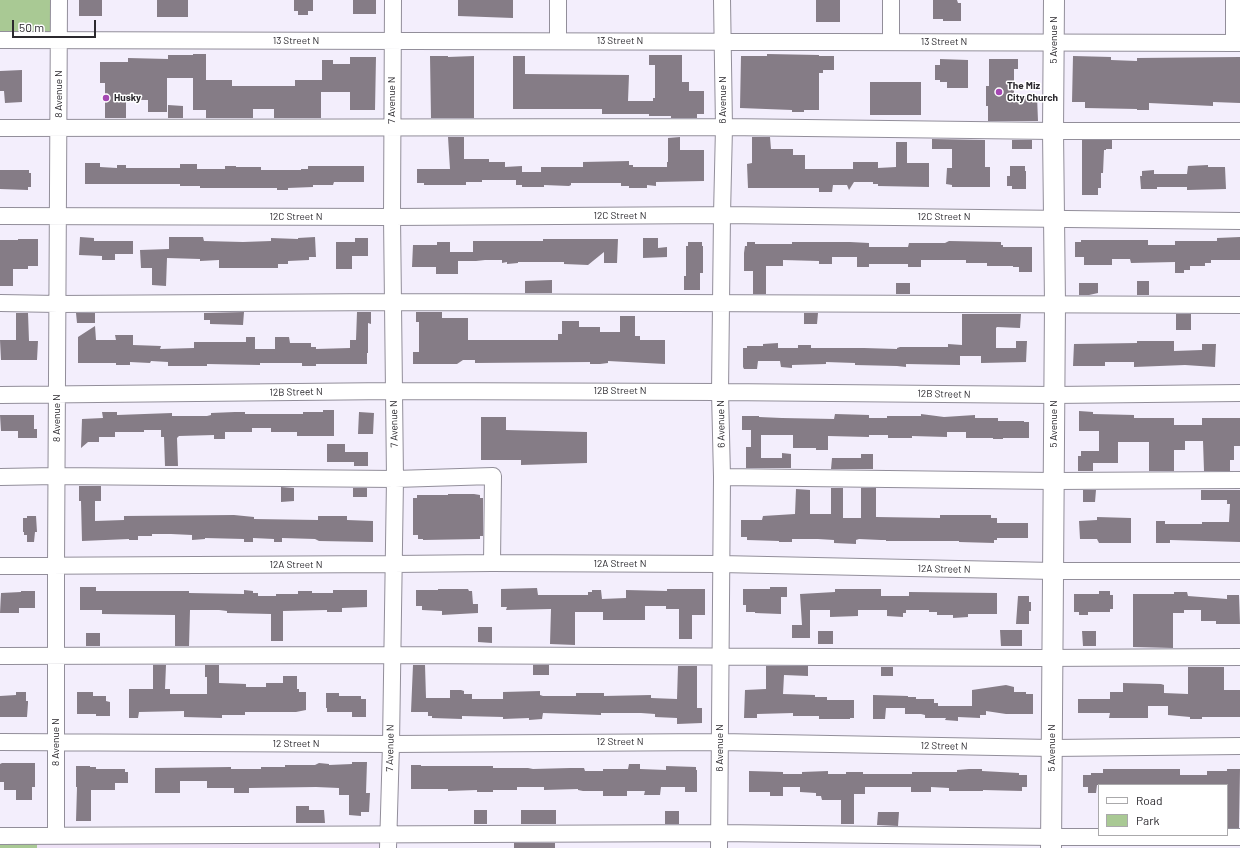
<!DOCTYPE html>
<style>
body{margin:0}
#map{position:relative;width:1240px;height:848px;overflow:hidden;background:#f3eefc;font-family:Barlow,sans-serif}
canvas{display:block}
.legend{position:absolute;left:1098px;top:784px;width:130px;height:52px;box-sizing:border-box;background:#fff;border:1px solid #aaa9ab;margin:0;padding:5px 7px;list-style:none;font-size:12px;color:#2b292e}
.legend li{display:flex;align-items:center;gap:8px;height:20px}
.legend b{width:20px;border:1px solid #aaa9ab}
.scale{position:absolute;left:12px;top:20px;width:84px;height:18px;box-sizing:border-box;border:2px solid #2b292e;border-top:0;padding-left:5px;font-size:12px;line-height:14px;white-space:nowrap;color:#2b292e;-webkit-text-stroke:3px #fff;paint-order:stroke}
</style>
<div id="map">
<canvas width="1240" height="848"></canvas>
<ul class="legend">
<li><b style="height:5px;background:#fff"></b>Road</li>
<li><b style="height:11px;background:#a9c994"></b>Park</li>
</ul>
<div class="scale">50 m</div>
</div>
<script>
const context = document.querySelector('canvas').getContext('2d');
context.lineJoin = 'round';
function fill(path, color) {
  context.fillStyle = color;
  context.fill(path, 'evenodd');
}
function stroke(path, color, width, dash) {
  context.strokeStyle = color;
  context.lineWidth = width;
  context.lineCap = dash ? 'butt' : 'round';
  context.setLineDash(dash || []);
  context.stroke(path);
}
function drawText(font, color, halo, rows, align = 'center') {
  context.font = font + ' Barlow,sans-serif';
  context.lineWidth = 3;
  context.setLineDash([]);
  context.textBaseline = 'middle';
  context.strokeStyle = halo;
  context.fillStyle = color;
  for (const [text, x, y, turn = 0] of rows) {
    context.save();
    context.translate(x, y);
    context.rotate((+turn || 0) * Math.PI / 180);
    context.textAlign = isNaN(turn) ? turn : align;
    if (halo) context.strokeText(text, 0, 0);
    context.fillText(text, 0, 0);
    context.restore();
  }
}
fill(new Path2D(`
 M388,834V848H37V840Z`), '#eee2f6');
fill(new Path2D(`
 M0,0H59V40H0Z
 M37,840V848H0V841Z`), '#a9c994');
fill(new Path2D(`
 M79,0H102V16H79Z
 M157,0H188V17H157Z
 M294,0H313V11H308V15H298V11H294Z
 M353,0H376V14H353Z
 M458,0H513V18L458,16Z
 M816,0H840V22H816Z
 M933,0H957L958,3H961V21H943V19H933Z
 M193,54H206V80H232V86H295V80H322V60H333V64H350V57H376L375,110H350V92H321V118H274V109H253V118H206V110H193V78H167V112H148V100H126V118H105V83H100V62H128V58L168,59V55H193Z
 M767,54L819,55V56H834V70H823V73H819V110H804V112H792V110L740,108L741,56H767Z
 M649,55H682V82H689V91H704V114H697V118H671V116H649V114H602V109H513V56H525V74L629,75L628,101H653V98H655V65H649Z
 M430,56H448V57L474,56V118H431Z
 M1073,56L1111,57V60L1137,61V58L1240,57V103L1213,102V106L1149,103V110H1137V109L1085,108V102H1072Z
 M940,59L968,60V88H947V82H940V80H935V65H940Z
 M989,59H1018V69H1014V96H1037L1038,121H988V106H986V86H989Z
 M22,70V102L5,103L4,91H0V71Z
 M870,82H921V115H870Z
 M168,105L183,106V118H168Z
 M448,137H464V159H489V162H505V167L522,166V172H541V167H583V162L629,161V165H633V167H667V162H668V138L680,137V150H704V181L656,182V186L647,185V188H629V186H621V183H571V185L569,186L544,185V187H522V185H516V180H482V182H466V185H424V183H417V169H450Z
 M752,137H770L771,149H793V155H805V169H853V162H878V168L896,167V142H907V163H929V187L878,186V184H873V182H854L849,190L847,185H833L832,192H819V188H748L747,164L752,163Z
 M932,139L985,140V167H990V187H952V185L946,184L947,168H952V149H932Z
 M1012,140H1032V149H1012Z
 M1082,140H1112V149H1106V150H1104L1103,173H1101V188H1098V195H1082Z
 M85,163H100V167L117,168V165H126V168H180V164H197V169H225V166H236V167H261V170H301V169H308V166H364V182H334L333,185H313V187L288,188V190H277V188H200V186H180V184H85Z
 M1208,165V167H1225L1226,189L1187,190V187H1157V189H1141L1140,176H1142V171L1154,170V174H1187L1188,166Z
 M1010,166H1025V171H1026V189H1012V186H1007V176H1010Z
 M0,170H29V173H31V187H28V190L0,189Z
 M80,237L94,238V241H133V254H115V260H102V256L79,255Z
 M169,237H203L204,241L243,242L271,241V238L298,239V238L315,237L316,257H309V260L288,261V264H278V268H219V260L200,261V259L167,258L166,286L152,285V268H141L140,250L169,249Z
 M1240,237V260H1211V263H1205V266H1190V270H1184V273H1175V262L1131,263L1130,259H1112V265H1084V257H1075V242H1081V240H1148V245H1175V241H1217V238Z
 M355,238H368V256H352V269H336V242H355Z
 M643,238H658V248L667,247V257L643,258Z
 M18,239H38V266H28V269H13V286H0V240H18Z
 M543,239H618L617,263H604V252L588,265L564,264V262H518V263L507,264V262L502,263V260H485L476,261H458V274H436V267H412L413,245H437V242H450V252H473V241H543Z
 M949,241L1001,242V245H1003V247H1032V272H1019V267H1013V266H987V263H966V260H921V267H908V264H869V267H857V257H832V264H819V261L783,260V266H766V294H753V271H744V253L745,246H747V242H755V244H792V242H850L869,243V247H908L909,243H945Z
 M688,242H702V246H703V273H700V290H684V276H686V246H688Z
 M552,280V293H525V281Z
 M1137,281H1149V295H1137Z
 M896,283H910V294H896Z
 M1079,283H1098V293L1089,295H1079Z
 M244,312L243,325L210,324V320H204V313Z
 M357,312H371V324L368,323V353H367V364H316V366H302V363H260V365L207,364V366H168V362L151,361L150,363L130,362V365H116V363H78V337L95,326L96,340H116L115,335H133V345L161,346L160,349L194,348V342H246V337H255V349H275V337H289L290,343H311V347H316V349L350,348V340H356Z
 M416,312H442V318H468V340H558V334H562V321H579V327H600V332H620V316H635V336H640V340H665V364L608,361V363L600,364H590V362L475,363V360H463L457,364H413V352H419V322H416Z
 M16,313H28L29,341H38L37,360H1L0,340H16Z
 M76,313H95V323H77Z
 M804,313H818L817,324H804Z
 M962,314H1021L1020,328L997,327L996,328V348H1016V341H1027L1026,362L981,363V356H960V365L906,364V367L897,366L855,365V363L826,362V364L792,365V368L781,367L780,361H758L757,369H744L743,367V348H747V346H763V344L778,343V348H798V345H811V348H864L897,349V348L900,347H948V344L962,345Z
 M1176,314H1191V330H1176Z
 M1137,341H1174V351L1202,350V344H1216L1215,367L1185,365L1134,367V362H1105V366H1073L1074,344L1137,343Z
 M323,410H334V436H297V432H271V428H252V432H225V439H214V435L179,436L177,438L178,466H165L164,437H161V430H144V432H115V437H99V442H88L81,448L82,419L103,418L102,412H117V415L172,413V416H207L211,415V413L235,412H245V414H303V412H323Z
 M1079,411L1093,412V414L1134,415V418H1174V425H1202V418H1240V446H1234V460H1230V471H1204L1203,441H1185V450H1174V471H1149V442H1118V463H1093V471H1078V456H1081V451H1099V431H1079Z
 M359,412L374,413L373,434H358Z
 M835,414L869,415V418H887V416H921V414L944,417L975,415V418H998V421H1024V422H1029V438H1003V439H993V438H966V432H947V437L912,436V438H888V435H869V437L828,436V450H816V448H793V435H761V458H782V453L791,454V468H746V447H751V430H742V416H759V417L782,418L834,419Z
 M0,415H34V429H37V438H18V431H1Z
 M481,417H506V430L587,432V463L521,465V460H481Z
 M327,444H345V452H368V466H354V462H327Z
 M861,454H873V469H831L832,458H861Z
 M79,486H101V501H95V521L124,520V516L234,515L254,517V519L318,520V516H347V520L373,521V542L319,541L315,539L282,538V542H274V539L253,538V542H244V539L205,538V539L192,540V535L171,534H152V536H138V540H129V539L82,541L81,501H79Z
 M281,487L294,488V501L281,502Z
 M353,488H367V497H353Z
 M831,488H843V518H861V488H876V517L940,518V515H991V518H997V523H1028V538H997V540H994V543L959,542V541H886V540H881L859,539L856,540V544L834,543V540L818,539H792V542H779V541L747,540V537H741V520H762L763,516L795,514L796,489L810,490V514H831Z
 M1083,490H1096L1095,502H1083Z
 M1201,490H1240V542L1170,540V543H1156V521H1165V524H1202V522H1229L1230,504H1227V500H1201Z
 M448,494H474L480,495V498H483V536H480V539L423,540V539H418V535H413V498H417V495H448Z
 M27,516H36L37,532H35L34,542H27V535H24V532H23V518H27Z
 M1097,517L1131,518V543H1099L1097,539H1080L1079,521L1097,520Z
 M80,587H96V591H189V593L244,594V590L253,591V593H258V596H276V594H298V591H312V593H333V590H367V607L342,608V612H327V610L283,611V641H271V614L227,613V611L219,610H190L189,646H175V615L102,614V610H80Z
 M770,587H787V597H781V614L755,613V612H746V605H743V589H770Z
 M537,588L538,595H588V592H592V590H601L602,599L626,598V590L667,591V589H705V615H692V639H679V609H666V606H645V620H603V612H575V645L550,644L551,609L506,610L507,607H501V589Z
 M438,589H468L469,591H472L473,604H478V613L442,615V611L422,610V606H416V590H438Z
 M835,589H881V596H909V592L997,593V614H968V617L953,618V615H937V612H929V610H906V613H903V617L887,616V610H858V616L830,617V610H810V638H792V625H802L800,594L835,592Z
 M21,591H35V608H19V613H0L1,593L21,592Z
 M1099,591H1110V595H1113V609H1110V612H1088V615H1079V612H1074V594H1099Z
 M1174,592H1187L1188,596L1227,599V595H1239L1240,624H1216V621H1201V610H1184V613H1173V648L1133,647V594H1174Z
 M1018,596H1029V602H1031V611H1029V624H1016Z
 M478,627H492V643L478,642Z
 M1000,630H1022V646H1001Z
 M818,631H833V644H818Z
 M1082,631H1096V646H1083Z
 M86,633H100V646H86Z
 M153,665H166L165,689H170V694H207V677H205V665H219V683L246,684V687H266V683H283V676H297V689H299V692H306V710L296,712H245V715H222V718L184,717V711L139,712L138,718H129V689H153Z
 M413,665H425L426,698H450V690H461L464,691V694H472V699H503V692L540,691V695L543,696H576V693H604V696L651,695V698L677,699L678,666H697V708H702V723L677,724V718L655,717V714L641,713H601V715L543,713L542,719L529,720V718L503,719V717L462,716V719L432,718V716H428V712H411Z
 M533,665H549V675H533Z
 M766,666H808V676L784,675L783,694L815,695V697H827V700H854V718H850V719H819V716H793V713L757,714V718H744L745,690L766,689Z
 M881,667H893V676H881Z
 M1188,667H1224V690H1240V717H1202V719H1190V717L1168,715V706H1148V718H1109L1110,713H1078V699H1110V692H1123V683L1161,684L1164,685V693L1188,694Z
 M1006,685L1014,687V692H1026V694H1033V714H1006L986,711V715H980V718L958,717V721L945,720L946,718H925V715L921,714H905V708H886L885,719H873V695L908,696V697H916V699H934V703H938V706H972V690Z
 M16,692H26V701H28V703L27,717H0V696L16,695Z
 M77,692H93V696H106V701L110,702V716H96V714H77Z
 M326,693H339V696H361V699H366V717H352V712H327V708H326Z
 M352,762H367L366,793H370L369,812H361V816L349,815V795H339V788L316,787L249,788V793H234V788H207V781H180V793H155V768L231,767V769H261V767H285V765H315L319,763L329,764V765L352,764Z
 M2,763H35V787H32V800H16V790H4V782H0V764Z
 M629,764H640V769L666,770V766L696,767V770H697V792H685V787H661L660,795H644L645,791H627V796H603V791H583L578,790V789L544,790V787H517V790H493V792H477V790L448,791V789H411V765H421V766H493V768H528L533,769L570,768H584L585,771H603V769H628Z
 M76,766H90V767H96V769H125V772H128V783H115V790H91V821H76L77,787H76Z
 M969,769H982V771L1019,773V775H1027V787H1022V791L983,790V791H949V788L931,787V792H911V787H865V794H854V824H841V800H822L821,796H816V793L800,792V787H783V796H770V792H749V771L783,772V774H802V772L828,771V774H846V772H863V774H912V772H957V770Z
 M1103,769H1180V775H1207V771H1227V769H1240L1239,828H1227V785H1097L1096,793H1088V787H1083V775H1091V773H1103Z
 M296,806H309V810H324L325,823H296Z
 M474,810H487V824H474Z
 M521,810H556V824H521Z
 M665,811H679V824H665Z
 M878,812H899L898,826L877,825Z
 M514,843H555V848H514Z`), '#857c86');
const minor = new Path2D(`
 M558,0V41
 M0,40L1240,43
 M891,42V0
 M1234,43V0
 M0,128L724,127L1053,131H1240
 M0,216L392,217L722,215L1240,221
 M0,303L58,304L392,302L1240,305
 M0,395L393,391L720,392L1054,395L1240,393
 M0,477L56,476L395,479L493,476L492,563
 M722,477L1053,481L1240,480
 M0,566L393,564L492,563L720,564L1054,571H1240
 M0,656L392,655L1039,658L1240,657
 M0,742L391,744L720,742L1052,748L1240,746
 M0,836L719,833L1052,837H1240
 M56,836V566L59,0
 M388,848L391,744L395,479L392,217L393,0
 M719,848L722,477L720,392L722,215L724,127L722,0`);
const major = new Path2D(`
 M1051,848L1055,304L1053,131L1054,0`);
stroke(minor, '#928e9a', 18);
stroke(major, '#928e9a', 22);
stroke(minor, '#fff', 16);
stroke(major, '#fff', 20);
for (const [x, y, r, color] of [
 [999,92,4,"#a548b3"],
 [106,98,4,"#a548b3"]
]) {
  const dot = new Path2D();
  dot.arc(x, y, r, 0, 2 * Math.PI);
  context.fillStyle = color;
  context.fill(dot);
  stroke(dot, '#fff', 1.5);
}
drawText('10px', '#2b292e', '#fff', [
 ["5 Avenue N",1054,40,-90],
 ["13 Street N",296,41],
 ["13 Street N",620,41],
 ["13 Street N",944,42],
 ["8 Avenue N",59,94,-90],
 ["7 Avenue N",392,100,-90],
 ["6 Avenue N",723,100,-90],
 ["12C Street N",620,216],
 ["12C Street N",296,217],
 ["12C Street N",944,217],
 ["12B Street N",620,391],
 ["12B Street N",296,392,-1],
 ["12B Street N",944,394,1],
 ["8 Avenue N",57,418,-90],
 ["7 Avenue N",394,424,-91],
 ["6 Avenue N",721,424,-91],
 ["5 Avenue N",1054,424,-90],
 ["12A Street N",620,564],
 ["12A Street N",296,565],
 ["12A Street N",944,569,1],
 ["8 Avenue N",56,742,-90],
 ["12 Street N",620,742],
 ["12 Street N",296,744],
 ["12 Street N",944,746,1],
 ["7 Avenue N",390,748,-89],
 ["6 Avenue N",720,748,-90],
 ["5 Avenue N",1052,748,-90]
]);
drawText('bold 10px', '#2b292e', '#fff', [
 ["The Miz",1007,86],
 ["City Church",1007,98],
 ["Husky",114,98]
], 'left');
</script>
